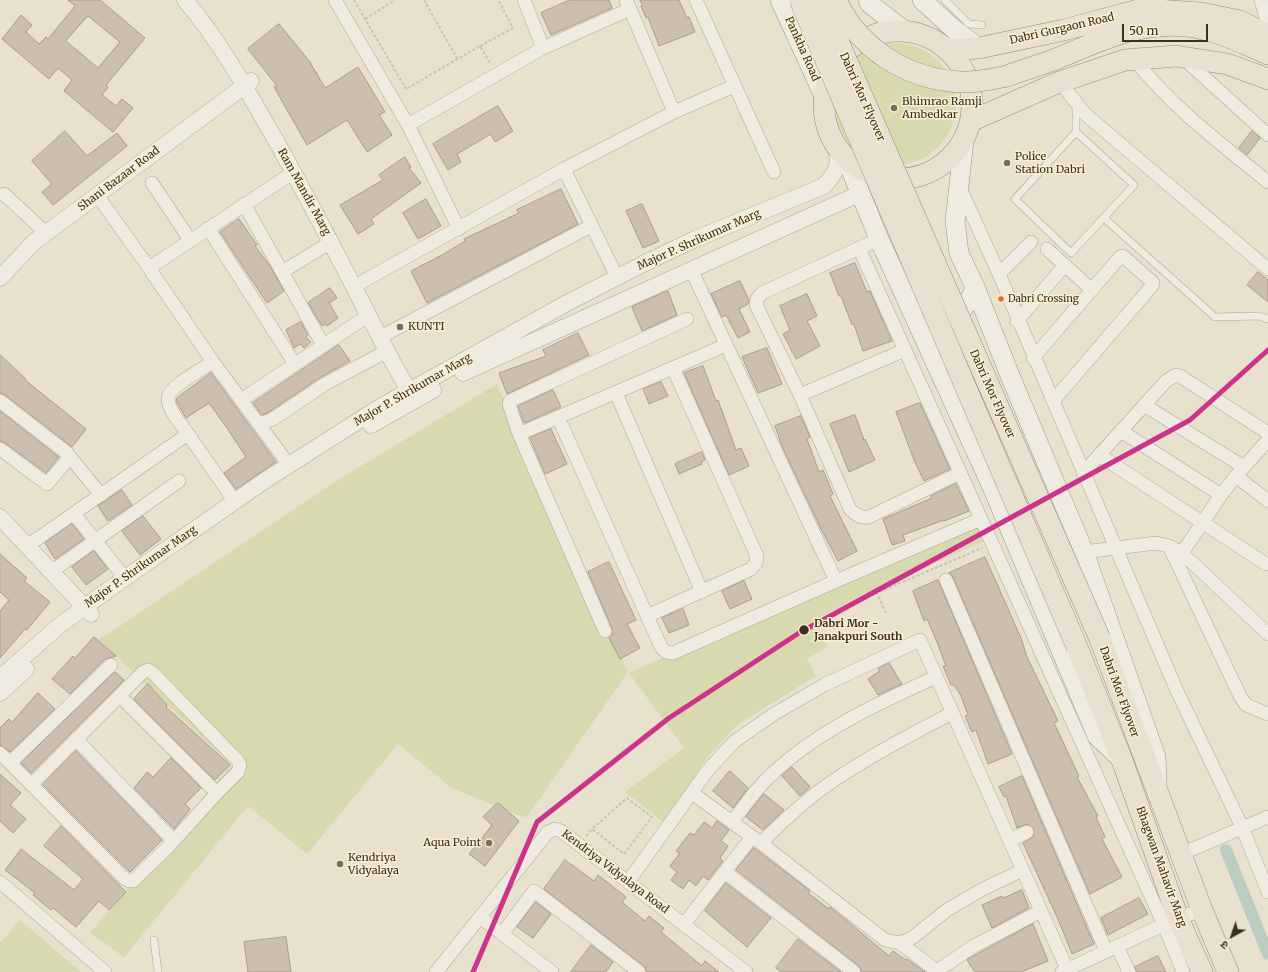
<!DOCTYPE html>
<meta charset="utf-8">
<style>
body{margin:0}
#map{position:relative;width:1268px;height:972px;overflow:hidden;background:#e8e1ce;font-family:Merriweather,"Noto Sans Devanagari",serif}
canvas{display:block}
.north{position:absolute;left:1212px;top:916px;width:40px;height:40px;-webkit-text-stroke:3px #f9efd4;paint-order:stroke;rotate:220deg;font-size:11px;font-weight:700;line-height:16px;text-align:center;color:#3e2e1d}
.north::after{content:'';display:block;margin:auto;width:14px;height:18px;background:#3e2e1d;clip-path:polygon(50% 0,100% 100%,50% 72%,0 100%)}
.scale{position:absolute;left:1122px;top:24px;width:86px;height:18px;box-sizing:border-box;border:2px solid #3e2e1d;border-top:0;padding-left:5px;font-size:12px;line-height:14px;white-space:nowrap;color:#3e2e1d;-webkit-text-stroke:3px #f9efd4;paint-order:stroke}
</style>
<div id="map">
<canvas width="1268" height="972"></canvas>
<div class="north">उ</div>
<div class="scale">50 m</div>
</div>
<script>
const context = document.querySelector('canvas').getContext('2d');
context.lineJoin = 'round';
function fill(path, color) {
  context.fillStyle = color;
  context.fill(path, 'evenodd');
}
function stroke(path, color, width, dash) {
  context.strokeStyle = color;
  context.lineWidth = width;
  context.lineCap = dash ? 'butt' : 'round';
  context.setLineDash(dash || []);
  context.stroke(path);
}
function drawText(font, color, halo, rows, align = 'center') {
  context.font = font + ' Merriweather,serif';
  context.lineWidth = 3;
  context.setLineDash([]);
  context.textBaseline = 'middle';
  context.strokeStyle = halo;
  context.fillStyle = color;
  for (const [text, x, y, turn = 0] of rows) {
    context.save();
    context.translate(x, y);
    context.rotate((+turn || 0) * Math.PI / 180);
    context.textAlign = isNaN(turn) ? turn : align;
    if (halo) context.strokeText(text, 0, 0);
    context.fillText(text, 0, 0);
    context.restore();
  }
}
fill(new Path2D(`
 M834 104a61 61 0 1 1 122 0a61 61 0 1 1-122 0Z
 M497,384L628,672L526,818L452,788L398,744L307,854L248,806L124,957L90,933L231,765L99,640L336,481Z
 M976,523L984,541L868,592L814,620L828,646L807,659L816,676L738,724L706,759L664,823L625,792L684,748L629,673L692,644Z
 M20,920L81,972H0V943Z`), '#d8d9af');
stroke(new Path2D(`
 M1226,850L1268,954`), '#bacdc1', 12);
const building = new Path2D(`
 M68,0H100L145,38L106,85L108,87L102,95L116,106L122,99L133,108L113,132L64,91L72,80L58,68L49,79L2,39L21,15L32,25L26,32L39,44L46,37L48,39L75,6ZM88,16L120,42L98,68L66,41Z
 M570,0H609L612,8L551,35L541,13Z
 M640,0H679L687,18L689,17L695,32L659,46L648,17L646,18L641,6L642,5Z
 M279,24L310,62L325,88L358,67L385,112L379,115L392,135L367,152L347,120L307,145L274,87L277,86L248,49Z
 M498,106L513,131L495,142L491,134L457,154L461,162L448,170L433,144Z
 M65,131L87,156L117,133L127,146L53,205L42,192L52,184L32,161Z
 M1252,131L1260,138L1247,155L1239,148Z
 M405,157L411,167L409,168L421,183L371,219L374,224L358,234L340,205L383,180L379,175Z
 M561,189L578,224L427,303L411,271L444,254L465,241L464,239L519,213L517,210Z
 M426,199L441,226L418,239L403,213Z
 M642,204L659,241L643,248L626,211Z
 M239,219L257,245L255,246L270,266L284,291L267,303L220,232Z
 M855,263L867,292L870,291L892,341L863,351L854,324L852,325L841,296H839L830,273Z
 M1258,272L1268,280V302L1247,285Z
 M740,281L749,300L748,304L739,309L750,332L738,338L726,315L722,317L711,294Z
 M330,288L337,298L329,303L338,318L327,326L325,324L322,326L308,303Z
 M668,291L677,315L642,331L632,307Z
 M807,294L817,316L807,321L820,346L796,359L783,334L790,330L780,306Z
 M301,322L308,335L306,337L311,342L304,348L300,344L294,348L286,330Z
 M578,333L589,355L507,394L499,373L546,356L543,350Z
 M339,345L350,361L321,377L269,412L262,415L253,403Z
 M767,348L782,384L758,393L742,357Z
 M0,355L26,379L25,380L86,429L72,447L5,395L0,393Z
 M703,366L716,401L718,400L736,450L741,448L749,466L729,475L684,373Z
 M211,373L276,462L236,489L224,473L246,457L227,428L209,403L186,418L176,401L177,398Z
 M661,382L668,396L649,404L643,389Z
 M553,390L561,407L524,423L518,406Z
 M920,403L950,469L924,481L914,460L896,412Z
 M0,411L59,457L46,473L5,443L0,441Z
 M855,415L864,440L865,439L875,460L849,472L830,424Z
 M801,416L810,437L807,439L819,472L823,470L833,494L830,496L857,551L838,561L820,527L782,446L775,426Z
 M551,429L567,464L545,474L530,438Z
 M702,452L705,460L701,462L702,464L679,474L675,464Z
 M956,484L969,511L944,521V520L903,535L905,541L892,545L883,519L932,498L931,496Z
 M122,490L132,505L108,521L98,506Z
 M143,516L161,539L140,555L122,531Z
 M72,524L84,539L55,559L45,543Z
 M94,551L108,569L86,585L72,567Z
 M0,554L27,578L24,581L50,602L27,630L25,629L0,658V611L9,600L0,592Z
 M985,557L1021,638L1027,657L1058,721L1054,723L1079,776L1077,777L1098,816L1096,817L1105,837L1102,839L1122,877L1090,894L953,577L949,573Z
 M609,562L636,620L627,624L640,648L620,659L609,638L612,636V628L588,572Z
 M938,580L1012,754L988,764L976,730L972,732L965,716L968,715L961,696L954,685H951L943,666H946L937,642L927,619L924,621L913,591Z
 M744,581L752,599L730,609L722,591Z
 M683,609L689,625L669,633L662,618Z
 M94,637L116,656L105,659L70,694L52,679L73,656L75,658Z
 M889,663L902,684L878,695L868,679L880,671L878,669Z
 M115,672L124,680L31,773L21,763Z
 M148,684L167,705L166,707L230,765L215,780L134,699Z
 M38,693L55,709L10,752L0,745V728L9,719L12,722Z
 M76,751L162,840L130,872L43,785Z
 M171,758L201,788L185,804L190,809L174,829L134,788L147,772L153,777Z
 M792,767L810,787L800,796L782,776Z
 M730,771L748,788L733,808L713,791Z
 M0,774L21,793L10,805L26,819L13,833L0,821Z
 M1022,776L1094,944L1072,954L1058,919L1023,843L1033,837L1034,829L1027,824L1017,828L1006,796L1004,797L999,787Z
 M764,794L784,810L763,830L746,817Z
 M498,803L519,821L485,866L469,854L492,825L483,817Z
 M717,821L729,830L721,841L728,846L720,858L723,861L708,880L703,876L696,886L689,880L683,889L671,880L677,872L670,866L680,853L676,851L690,833L694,835L704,822L712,828Z
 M61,826L126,892L109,910L99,901L76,927L53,908L51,910L33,895L35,893L5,870L21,849L74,890L83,879L44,846Z
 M754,848L810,891L808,893L829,909L830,907L847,921L889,956L893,951L906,960L907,959L925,972H862L859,966L736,870Z
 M565,860L594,881L598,875L626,897L622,902L645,921L649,916L664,928L661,932L702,966L705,961L719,972H647L644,966L544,889Z
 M726,883L771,918L747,947L705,911Z
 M1022,890L1029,908L992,928L982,905L1002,896L1003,898Z
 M1139,898L1148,914L1108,935L1101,918Z
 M536,902L551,914L533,938L517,927Z
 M1033,924L1048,961L1021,972H975L967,960Z
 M286,937L291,972H248L244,942Z
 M798,939L841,972H781L776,968Z
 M591,945L613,962L606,972H571Z
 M1158,956L1166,972H1137L1135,967Z`);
fill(building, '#ccbfaf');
stroke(building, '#a99c8d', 1);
const service = new Path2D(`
 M945,0L969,24L982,25
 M1076,132L1134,185L1071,253L1015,199L1076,132V104
 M1104,218L1215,317L1259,316L1268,319
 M154,940L158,972`);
const minor = new Path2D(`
 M335,0L408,125L543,48L630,9L626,0
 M524,0L543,48
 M696,0L774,172
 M1261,0L1268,25
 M1182,57L1268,135
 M1134,59C1172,107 1221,144 1268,182
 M1060,82L1085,114L1268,269
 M674,112L734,86
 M408,125L459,229
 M152,183L190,240
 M960,188L999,274L1177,691L1242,827L1268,892
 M4,194L46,233
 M97,195L149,268L294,172
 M244,204L323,345
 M208,228L295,364
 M879,239L762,293L757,299L756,305L800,395L850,509C856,515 860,518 869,517L960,473
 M859,248L1164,925L1183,972
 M1047,249L1092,290
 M149,268L213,362L289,465
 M282,272L331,242
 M999,274L1031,242
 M617,277L564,169L674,112L630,9
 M362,282L564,169
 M1017,321L1065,265
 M388,333L591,226
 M1033,358L1120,257L1123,256L1151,281L1153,283L1151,287L1053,401
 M616,393L702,592
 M800,395L905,350
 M241,400L369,315
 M0,401L67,453L101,495
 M1144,405L1244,467
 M558,417L661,647L666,652L673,653L836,581L691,269
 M260,424L273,419L325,384L387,351
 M1121,431L1221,495
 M188,434C182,425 168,410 168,399C167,387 203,369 213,362
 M519,434L726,345
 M1268,440L1236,476L1268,501
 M0,449L47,484L70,457
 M1099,455L1266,564
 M1083,473L1166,381L1176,375L1180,376L1268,433
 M74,514L125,578
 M27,546L188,434L235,502
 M1169,546L1182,553L1268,634
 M1084,552L1156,543L1169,546L1240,696L1246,705L1268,714
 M1182,553L1221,495L1236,476
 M51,572L179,481
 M946,580L1106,951
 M836,581L981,519
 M647,616L751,569L756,563L757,556L673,368
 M605,631L519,434L509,404L510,401L687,319
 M952,713C910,735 869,756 830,783C805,800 783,821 761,843L885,940L900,943L912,938L947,910L983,889L1023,870
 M76,739L170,837L171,842
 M0,753L124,878L129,881H133L169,846L217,793L120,696
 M10,763L111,665
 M31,785L143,672L148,670L153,673L237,760L240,765L238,772L217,793
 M692,793L758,841
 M732,822C744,807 755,790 769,777C815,732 878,703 936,677
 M1010,840L1027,832
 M1181,854L1268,817
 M725,872L854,972
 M0,882L105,972
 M628,882L708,770L735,741L774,714L824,685L920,640L1067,969
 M480,917L552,972
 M684,924L752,837
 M502,934L534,891L639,972
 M900,943L937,971L974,946L1041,911
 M1117,946L1129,972
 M436,972L548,832L555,829L561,831L746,972
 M1062,972L1178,918L1202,910`);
const tertiary = new Path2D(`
 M185,0C219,40 245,87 271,132C314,208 353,285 393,363L403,380L413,401
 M0,278L34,242L251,81
 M463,373L859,194
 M371,425L433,390
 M0,517L91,614
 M0,678L60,625L108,590L264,481L380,407L567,303L643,264L693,240L824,186C837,172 839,166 838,147
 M0,693L26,669`);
const secondary = new Path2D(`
 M780,0L825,98
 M868,0L870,4L906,32
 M922,0L956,31L979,48
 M964,140L955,221L959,253L975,287L1011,378L1084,552L1156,757L1157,784
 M846,158L879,239L993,489L1097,736L1121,759
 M922,321C948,327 968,310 975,287`);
const primary = new Path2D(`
 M824 105a74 74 0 1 1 148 0a74 74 0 1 1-148 0Z
 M947,50L979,48L1064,30L1142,9L1201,13L1240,21L1268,35
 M1007,76C1023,70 1040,65 1056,59C1099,41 1139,21 1187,26C1215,29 1242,43 1268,54
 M971,121L1057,83L1125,60L1176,56L1227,64L1268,79
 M1100,639L1202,910L1228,972
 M1077,647L1122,760L1178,918L1202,972`);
stroke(service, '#aea697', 8);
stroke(minor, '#aea697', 14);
stroke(tertiary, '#aea697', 17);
stroke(secondary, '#9d9587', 20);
stroke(primary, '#938b7e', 22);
stroke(new Path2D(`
 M354,0L406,89L480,46L491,65
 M424,0L458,60
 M365,19L395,0
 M480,46L513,28L498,0
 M886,613L877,593L982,548
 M586,836L592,829L624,854L652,817L627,798L592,829`), '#c9c2b7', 2, [3, 2]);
stroke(service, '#efebe1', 7);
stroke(minor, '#efebe1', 13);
stroke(tertiary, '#efebe1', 16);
stroke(secondary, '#efebe1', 19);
stroke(primary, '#e8e1d1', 21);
const primaryBridge = new Path2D(`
 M800,0L1077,647
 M820,0L1100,639
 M836,0C859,49 908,80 962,82C977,83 992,79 1007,76`);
stroke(primaryBridge, '#938b7e', 22, []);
stroke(primaryBridge, '#e8e1d1', 21);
stroke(new Path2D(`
 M473,972L537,822L669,718L799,633L1190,420L1268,350`), '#cc338b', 5);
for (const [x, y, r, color] of [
 [894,108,4,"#7a6d5b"],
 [1007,163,4,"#7a6d5b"],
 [1001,299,3.5,"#f26522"],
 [400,327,4,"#7a6d5b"],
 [804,630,5.5,"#3e2e1d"],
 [489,843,4,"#7a6d5b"],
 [340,864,4,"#7a6d5b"]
]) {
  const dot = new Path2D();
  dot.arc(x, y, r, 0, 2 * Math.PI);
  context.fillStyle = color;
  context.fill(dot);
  stroke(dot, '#f9efd4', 1.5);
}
drawText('10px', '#3e2e1d', '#f9efd4', [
 ["Dabri Crossing",1008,299]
], 'left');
drawText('11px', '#3e2e1d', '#f9efd4', [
 ["Dabri Gurgaon Road",1062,29,-13],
 ["Pankha Road",802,49,66],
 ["Dabri Mor Flyover",862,97,66],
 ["Shani Bazaar Road",119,179,-37],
 ["Ram Mandir Marg",304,192,61],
 ["Major P. Shrikumar Marg",699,240,-24],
 ["Major P. Shrikumar Marg",413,390,-30],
 ["Dabri Mor Flyover",992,394,66],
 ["Major P. Shrikumar Marg",141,567,-35],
 ["Dabri Mor Flyover",1119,692,70],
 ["Bhagwan Mahavir Marg",1161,867,70],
 ["Kendriya Vidyalaya Road",615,872,37]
]);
drawText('11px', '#3e2e1d', '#f9efd4', [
 ["Bhimrao Ramji",902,102],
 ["Ambedkar",902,115],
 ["Police",1015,157],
 ["Station Dabri",1015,170],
 ["KUNTI",408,327],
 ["Aqua Point",481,843,"right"],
 ["Kendriya",348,858],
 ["Vidyalaya",348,871]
], 'left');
drawText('bold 11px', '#3e2e1d', '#f9efd4', [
 ["Dabri Mor -",814,624],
 ["Janakpuri South",814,637]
], 'left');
</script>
